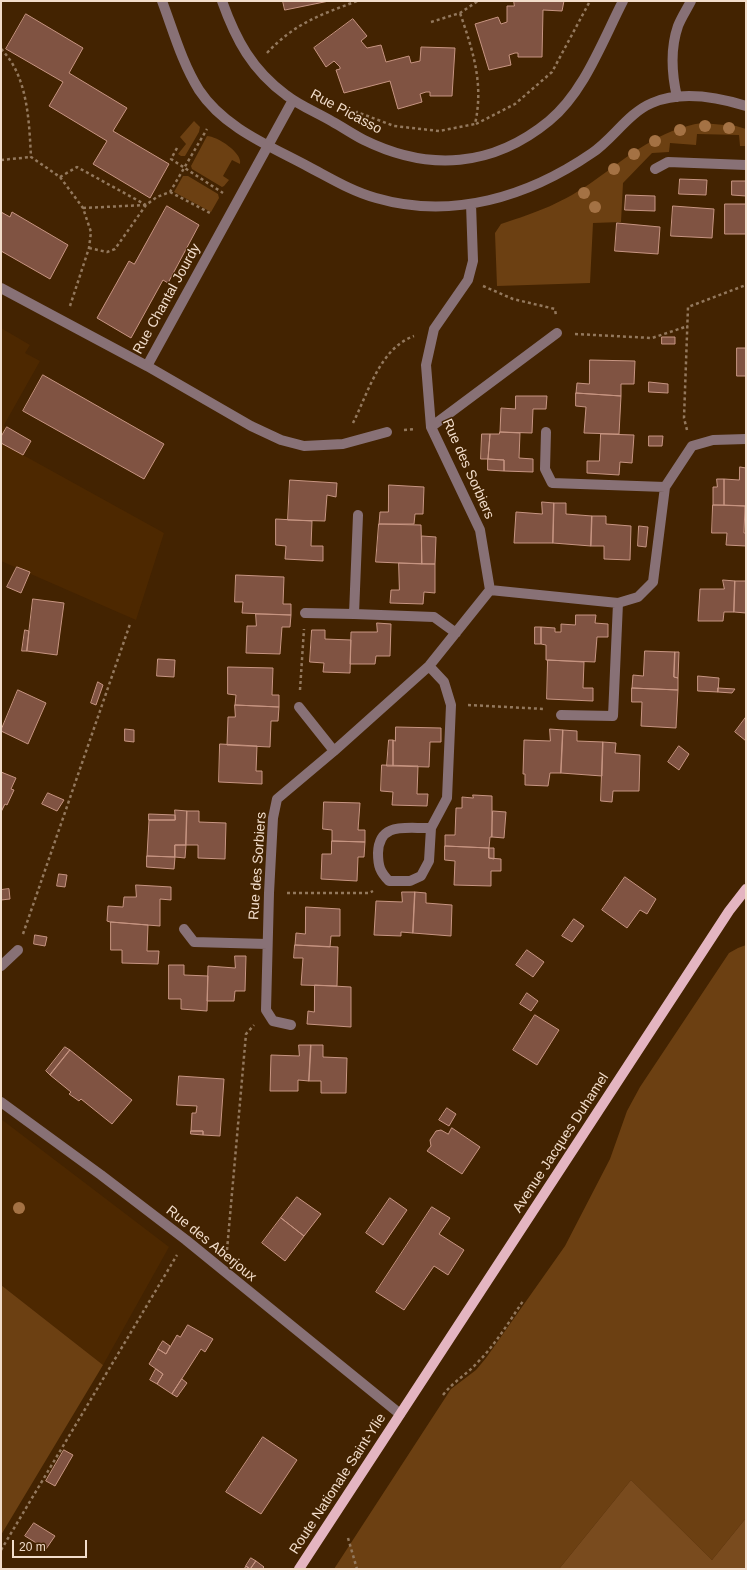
<!DOCTYPE html>
<style>
body{margin:0}
#map{position:relative;width:747px;height:1570px;overflow:hidden;background:#432301;font-family:Helvetica,sans-serif}
canvas{display:block}
.frame{position:absolute;inset:0;border:2px solid #f2ddcb;pointer-events:none}
.scale{position:absolute;left:12px;top:1540px;width:75px;height:18px;box-sizing:border-box;border:2px solid #f2ddcb;border-top:0;padding-left:5px;font-size:12px;line-height:14px;white-space:nowrap;color:#f2ddcb;-webkit-text-stroke:3px #432301;paint-order:stroke}
</style>
<div id="map">
<canvas width="747" height="1570"></canvas>
<div class="frame"></div>
<div class="scale">20 m</div>
</div>
<script>
const context = document.querySelector('canvas').getContext('2d');
context.lineJoin = 'round';
function fill(path, color) {
  context.fillStyle = color;
  context.fill(path, 'evenodd');
}
function stroke(path, color, width, dash) {
  context.strokeStyle = color;
  context.lineWidth = width;
  context.lineCap = dash ? 'butt' : 'round';
  context.setLineDash(dash || []);
  context.stroke(path);
}
function drawText(font, color, halo, rows, align = 'center') {
  context.font = font + ' Helvetica,sans-serif';
  context.lineWidth = 3;
  context.setLineDash([]);
  context.textBaseline = 'middle';
  context.strokeStyle = halo;
  context.fillStyle = color;
  for (const [text, x, y, turn = 0] of rows) {
    context.save();
    context.translate(x, y);
    context.rotate((+turn || 0) * Math.PI / 180);
    context.textAlign = isNaN(turn) ? turn : align;
    if (halo) context.strokeText(text, 0, 0);
    context.fillText(text, 0, 0);
    context.restore();
  }
}
fill(new Path2D(`
 M1,328L30,345L25,353L40,361L4,425L23,455L164,533L136,620L1,561Z
 M1,1119L169,1247L103,1365L1,1285Z`), '#4d2800');
fill(new Path2D(`
 M194,121L200,127L199,132L185,156H181L178,154L186,144L180,137Z
 M702,123L736,126L746,129V146H740L739,135L697,134L696,145L670,143L669,152L652,153L623,183L621,222L593,223L590,283L497,286L495,233L501,224C538,212 563,203 595,180C629,156 660,129 702,123Z
 M207,136C217,136 243,153 240,164L232,160L223,176L229,180L224,186L222,187L192,169L191,166Z
 M183,176H188L218,194L219,198L211,212L174,192Z
 M746,945V1518L712,1560L631,1480L559,1569H334L451,1389L476,1370L486,1358L565,1246L610,1159L627,1111L640,1087L729,953L738,948Z
 M1,1285L103,1365L1,1535Z`), '#6c4012');
fill(new Path2D(`
 M631,1480L712,1560L746,1518V1569H559Z`), '#794b1e');
const building = new Path2D(`
 M283,1H329L285,10Z
 M514,1H564L562,11L543,10L542,57H518V53H515L509,55L511,65L489,70L475,24L498,17L501,24L507,22V6H514Z
 M26,14L83,48L69,73L127,108L113,131L169,164L150,198L93,164L107,141L49,106L63,82L6,49Z
 M353,19L367,36L361,41L367,48L381,45L386,62L409,56L411,63L420,61L421,47L455,48L452,96H430V92H426L420,94L422,102L398,109L390,81L344,93L336,70L340,69V67L334,61L326,67L314,48Z
 M680,179L707,180L706,195L679,194Z
 M732,181H746V196L732,195Z
 M626,195L655,196V211L625,210Z
 M725,204H746V234H725Z
 M167,206L199,225L168,283L163,280L131,338L97,318L129,261L134,264Z
 M673,206L714,209L712,238L671,236Z
 M1,212L10,217L12,212L68,245L50,279L1,251Z
 M617,223L660,227L658,254L615,251Z
 M662,337H675V344H662Z
 M737,348H746V376H737Z
 M590,360L635,361L634,384H621V396L576,393L577,383L589,384Z
 M43,375L164,444L144,479L23,411Z
 M649,382L668,384V393L649,392Z
 M576,393L621,396L619,434L584,433L586,407L576,406Z
 M516,396H547L546,409H533L532,433L500,432L501,408L515,409Z
 M7,427L31,441L23,455L1,443V437Z
 M500,432L520,433L519,458L533,459V472L504,471V460L488,459L490,434H499Z
 M482,434H490L488,459H481Z
 M601,434L634,435L632,463L620,462L619,475L587,473V461H599Z
 M649,436H663L662,446H649Z
 M488,459L504,460V471L488,470Z
 M740,467L746,468V506L724,505V479L739,480Z
 M717,479H724V505H713V487H717Z
 M290,480L337,483L336,497L327,495L325,521L288,520Z
 M389,485L424,487L423,514H415L414,524H379L380,512H388Z
 M542,502L554,503L553,543H514L516,512L542,514Z
 M554,503H566V514L592,516L591,546L553,543Z
 M713,505L745,506L744,533H746V546L726,545L727,533H712Z
 M592,516H606V524L631,526L630,560L604,559V546H591Z
 M276,519L312,521L311,546H323V561L285,559L286,546L276,545Z
 M379,524L421,525L422,564L376,562Z
 M639,526L648,527L646,547L638,546Z
 M422,536L436,537L435,564H422Z
 M399,563L435,564V593L424,592L423,604L390,603L391,590H399Z
 M17,567L30,572L21,593L7,587Z
 M236,575L284,577L283,604H291V615L242,613L243,602H235Z
 M723,580L735,581L734,612H724L723,621H698L700,589H724Z
 M735,581H746V613L734,612Z
 M33,599L64,603L57,655L27,651Z
 M256,614L291,615L290,627H282L280,654L246,653L247,626H256Z
 M576,615H596L595,623L608,624V637H597L595,662L546,660V645L541,644V627L555,628V632H561V624L575,625Z
 M377,623L391,624L390,656H376L375,664H350L351,632H377Z
 M535,627H541V644H535Z
 M25,630L29,631L27,651H22Z
 M312,630H325V639L351,640L350,673L323,672L324,663L310,662Z
 M645,651L675,652L674,677L678,678V690L632,688L633,675L643,676Z
 M675,652H679L678,678L674,677Z
 M158,659L175,660L174,677L157,676Z
 M548,660L584,662L583,688H593V701L547,699Z
 M228,667L273,668L272,695H279V707L235,705L236,695L228,694Z
 M698,676L719,678L718,692L698,691Z
 M98,682L103,685L96,705L91,703Z
 M632,688L678,690L676,728L641,726L642,702H632Z
 M718,688L735,689L732,693L718,692Z
 M18,690L46,703L28,744L1,731Z
 M235,705L279,707L278,721H271L270,747L227,745L228,717H235Z
 M746,717V741L735,732Z
 M396,727L441,728V742H430L429,767L393,766V740L395,741Z
 M125,729L134,730V742L125,741Z
 M550,729L563,730L561,773H550L548,786L525,785V774H523L524,740L550,741Z
 M563,730L577,731V741L603,742L602,776L561,773Z
 M389,740H393V766H387Z
 M603,742L616,743L615,753L640,755L639,791H613L612,802L601,801Z
 M220,744L257,746L256,771H262V784L219,782Z
 M679,746L689,754L679,770L668,762Z
 M382,765L418,766L417,794H428L427,806L392,805L393,792L381,791Z
 M1,772L16,778L11,789L14,790L7,805L5,804L1,812Z
 M48,793L64,800L57,811L42,804Z
 M473,795L492,796V837H490L489,848L445,846V835H455L456,808H462V797L473,798Z
 M324,802L360,803L358,830H365V842L332,841V830L323,829Z
 M175,810L187,811L186,845H175V857L147,856L149,820H175Z
 M187,811H199V822L226,823L225,859L198,858V845H186Z
 M493,811L506,812L504,838L492,837Z
 M149,814L175,815V820H149Z
 M332,841L365,842L364,857H358L357,881L321,879L322,854H331Z
 M175,845H186L185,858L175,857Z
 M445,846L489,848V858L501,859V871H491V886L454,885L455,861L445,860Z
 M489,848H494V859L489,858Z
 M147,856L175,857L174,869L147,867Z
 M59,874L67,875L65,887L57,886Z
 M625,877L656,899L647,914L640,910L627,928L602,910Z
 M136,885L171,887V900L160,899V926L110,922L107,921L108,906L123,907L124,897H136Z
 M9,889L10,899L1,900V890Z
 M402,892H415L413,933L401,932V936L374,935L376,901L402,902Z
 M415,892L426,893V903L452,905L451,936L413,933Z
 M306,907L340,909V936H331L330,947L295,945L296,933L305,934Z
 M574,919L584,926L572,942L562,936Z
 M111,922L148,925L147,951H159L158,964L122,963V950H111Z
 M35,935L47,937L45,946L34,944Z
 M295,945L338,947L337,986L301,985L303,958H294Z
 M527,950L544,962L533,977L516,965Z
 M235,956H246L245,991H235L234,1001H207L208,966L235,968Z
 M169,965H184V975L208,976L207,1011L181,1009V999H169Z
 M315,985L351,987V1027L307,1024L308,1011L314,1012Z
 M527,993L538,1001L531,1011L520,1004Z
 M535,1015L559,1030L537,1065L513,1050Z
 M299,1045H311L309,1081L298,1080V1091H270L271,1055L299,1056Z
 M311,1045H323V1057L347,1058L346,1093H321V1081H309Z
 M65,1047L70,1050L50,1075L46,1071Z
 M70,1050L132,1100L112,1124L81,1099L79,1101L69,1094L71,1092L50,1075Z
 M179,1076L224,1079L220,1136L203,1135V1131H191L192,1113H196L197,1106L177,1105Z
 M447,1108L456,1114L449,1126L439,1120Z
 M452,1128L480,1147L462,1174L427,1151L431,1146L430,1140L436,1131L441,1130L448,1134Z
 M191,1131H203V1135L191,1134Z
 M297,1197L321,1214L304,1236L281,1218Z
 M390,1198L407,1210L383,1245L366,1233Z
 M432,1207L450,1218L439,1234L464,1250L448,1275L434,1266L404,1310L376,1292Z
 M281,1218L304,1236L285,1261L262,1243Z
 M188,1325L213,1339L205,1352L201,1349L172,1394L157,1384L163,1374L149,1364L158,1349L166,1354L177,1335L180,1337Z
 M163,1341L170,1346L166,1354L158,1349Z
 M156,1369L163,1374L157,1384L150,1380Z
 M182,1379L187,1383L177,1397L172,1394Z
 M263,1437L297,1460L261,1514L226,1492Z
 M64,1450L73,1455L55,1486L46,1481Z
 M34,1523L55,1536L46,1549L25,1536Z
 M251,1558L256,1561L250,1569L246,1566Z
 M256,1561L264,1567L262,1569H244L246,1566L250,1569Z`);
fill(building, '#805342');
stroke(building, '#c79582', 1);
stroke(new Path2D(`
 M431,22L460,13L478,1
 M1,49C28,76 29,121 31,157L60,177L83,208L91,232L89,248L70,306
 M267,53C295,23 320,15 357,1
 M356,114L357,112L394,126L439,131L475,124C484,84 473,51 460,13
 M476,124L515,104L552,72L590,1
 M177,148L171,159L223,193
 M1,160L31,157
 M60,177L77,167L146,205
 M170,192L210,213
 M83,208L145,205
 M89,248L107,252L115,249L146,205L157,197L170,192L207,129
 M483,286L513,299L555,309L556,316
 M575,334L652,338L688,326
 M353,423C368,393 380,348 414,336
 M404,430L415,429
 M687,430L684,418L688,307L746,285
 M300,690L304,629
 M468,705L545,709
 M287,893H369L373,891
 M23,934L130,624
 M227,1250L246,1034L254,1025
 M443,1395C454,1381 466,1375 477,1363C495,1345 509,1322 523,1301
 M348,1538L357,1569
 M1,1550L177,1255`), '#93785d', 2.5, [3, 3]);
stroke(new Path2D(`
 M162,1C173,30 182,63 199,90C224,128 270,146 309,167C330,178 353,192 376,198C452,220 528,197 592,153C613,139 628,113 652,103C680,91 717,97 746,106
 M222,1C236,40 252,70 286,95C300,106 318,113 333,122C344,128 354,135 364,140C429,172 493,167 549,121C584,92 602,42 623,1
 M677,97C672,75 670,49 678,26C681,18 687,9 691,1
 M655,169L668,162L746,165
 M471,204L473,261L468,280L434,329L426,365L431,427L480,530L490,590
 M1,288L147,366L293,100
 M147,366L251,426L281,440L304,446L343,444L387,432
 M431,427L557,333
 M546,432L545,469L552,483L665,487
 M358,515L354,614L434,617L456,633
 M305,613L354,614
 M429,666L444,682L451,705L447,798L431,828L429,861L421,876L410,881H389C380,872 378,866 378,853C379,821 407,829 431,828
 M299,707L334,751
 M561,715L613,716L618,603
 M184,929L194,942L267,944
 M1,966L18,950
 M291,1025L273,1021L266,1010L269,893L273,818L277,799L334,751L429,666L490,590L618,603L638,597L653,582L665,487L692,446L713,440L746,439
 M1,1102L101,1175L186,1240L400,1414`), '#887176', 10);
stroke(new Path2D(`
 M299,1569L729,911L746,889`), '#e4b5c1', 10);
context.fillStyle = '#a47244';
for (const [x, y] of [
 [705,126],
 [729,128],
 [680,130],
 [655,141],
 [634,154],
 [614,169],
 [584,193],
 [595,207],
 [19,1208]
]) {
  context.beginPath();
  context.arc(x, y, 6, 0, 2 * Math.PI);
  context.fill();
}
drawText('14px', '#f2ddcb', '#432301', [
 ["Rue Picasso",346,112,28],
 ["Rue Chantal Jourdy",167,299,-61],
 ["Rue des Sorbiers",468,469,66],
 ["Rue des Sorbiers",258,866,-86],
 ["Avenue Jacques Duhamel",561,1143,-57],
 ["Rue des Aberjoux",211,1244,39],
 ["Route Nationale Saint-Ylie",338,1484,-57]
]);
</script>
